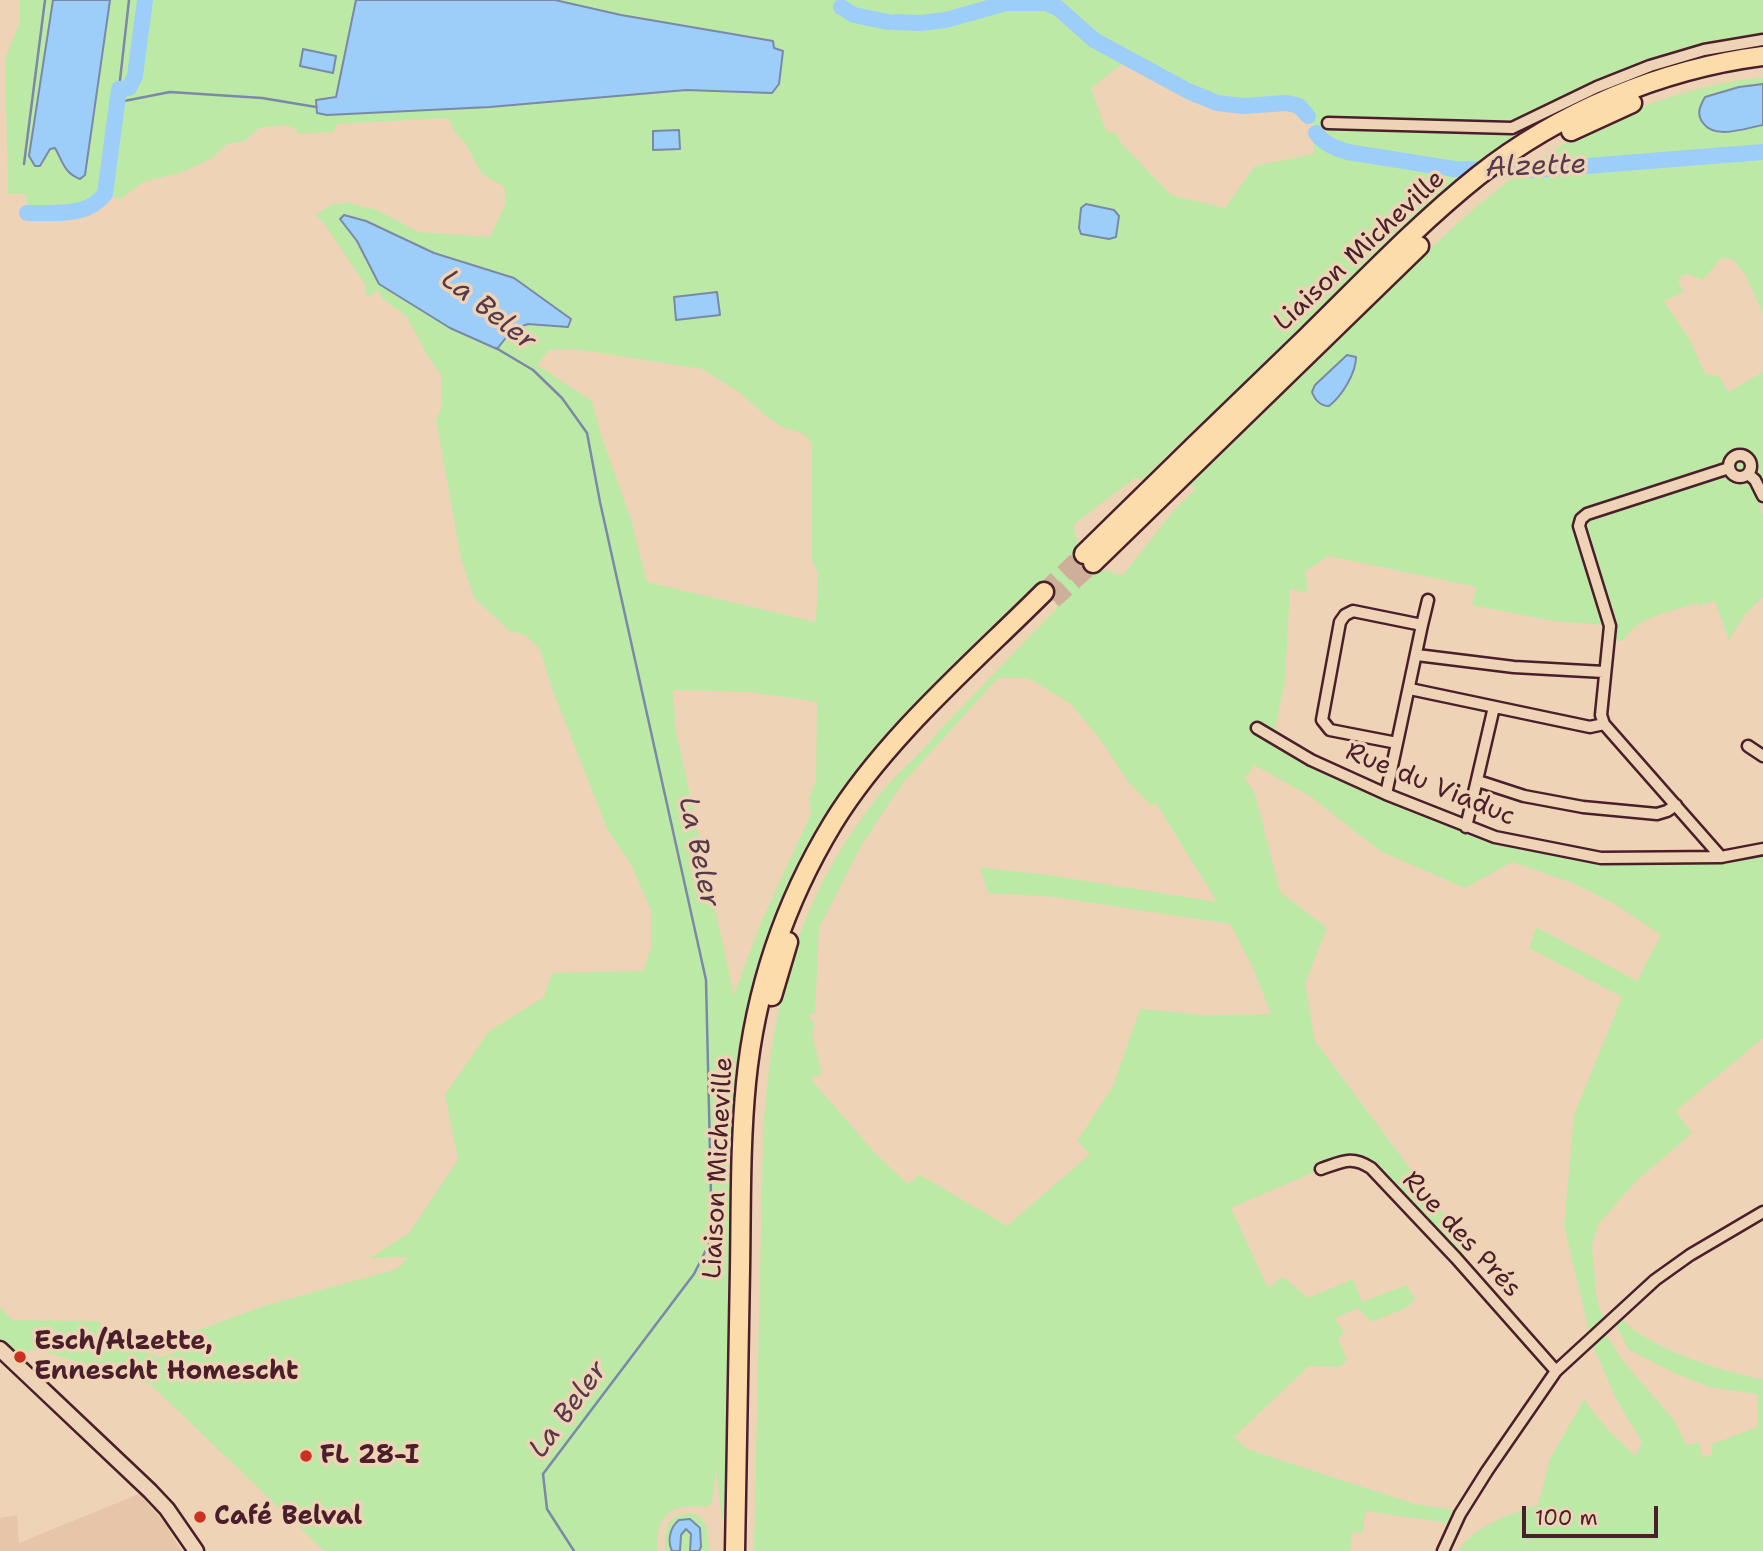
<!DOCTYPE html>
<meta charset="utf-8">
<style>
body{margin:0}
#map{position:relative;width:1763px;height:1551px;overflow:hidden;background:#efd3b6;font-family:"Shantell Sans",sans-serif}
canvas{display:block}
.scale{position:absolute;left:1522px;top:1506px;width:136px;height:32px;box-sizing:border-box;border:4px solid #4a1f2b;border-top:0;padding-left:9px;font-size:21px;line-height:24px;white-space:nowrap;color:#4a1f2b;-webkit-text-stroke:5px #efd3b6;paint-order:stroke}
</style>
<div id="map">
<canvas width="1763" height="1551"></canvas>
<div class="scale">100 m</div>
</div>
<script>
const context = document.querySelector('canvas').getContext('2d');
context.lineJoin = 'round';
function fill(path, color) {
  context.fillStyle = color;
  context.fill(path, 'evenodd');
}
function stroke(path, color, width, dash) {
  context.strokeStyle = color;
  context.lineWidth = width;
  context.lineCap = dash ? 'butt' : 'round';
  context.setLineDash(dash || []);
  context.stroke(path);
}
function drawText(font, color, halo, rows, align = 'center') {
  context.font = font + ' "Shantell Sans",sans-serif';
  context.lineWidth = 7;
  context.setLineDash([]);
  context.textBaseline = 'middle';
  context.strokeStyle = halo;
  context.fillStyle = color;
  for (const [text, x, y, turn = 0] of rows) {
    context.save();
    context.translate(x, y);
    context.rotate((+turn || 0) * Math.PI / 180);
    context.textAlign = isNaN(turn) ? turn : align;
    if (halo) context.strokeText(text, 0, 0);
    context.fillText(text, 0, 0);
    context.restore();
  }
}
fill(new Path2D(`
 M139,1494L170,1529L168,1530L182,1551H0V1518L17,1515L19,1543Z`), '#e6c5a8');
fill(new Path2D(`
 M20,0H53L29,156L56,147L60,156L85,175L110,0H1763V48C1746,51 1728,52 1711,56C1652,69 1591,94 1539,123C1485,154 1439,197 1394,239C1329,300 1265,364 1201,427L1198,425L1141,481L1136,477L1073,525C1079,553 1095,571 1123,575L1174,510L1196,488L1186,484C1245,428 1303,371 1362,315C1415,264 1467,209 1528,167C1595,119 1681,86 1763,77V314L1745,274L1732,259L1721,258L1703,280L1687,274L1681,276L1678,282L1684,292L1664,301L1689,338L1705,374L1719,376L1728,392L1763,372V504L1759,506L1763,515V597L1745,614L1729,640L1715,601L1699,606L1697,603C1674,611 1637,616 1625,639L1619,641L1604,637V625L1552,621L1472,605L1476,587L1328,556L1306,571L1307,593L1290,589L1285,681L1273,738L1466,827L1601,858L1685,859L1763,849V1038L1678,1109L1677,1113L1692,1133L1635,1182L1598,1225L1592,1246L1597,1302L1604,1319L1589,1332L1564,1225L1574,1115L1622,997L1529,948L1536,927L1637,981L1661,935L1615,904L1573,883L1512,862L1465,888L1380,851L1310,796L1254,765L1245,778L1255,794L1280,892L1327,928L1305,983L1315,1041L1464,1241L1470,1243L1473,1247L1456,1258L1358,1160L1321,1169L1231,1208L1268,1288L1283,1277L1308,1298L1353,1279L1362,1302L1407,1285L1415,1299L1406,1308L1371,1322L1358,1308L1335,1318L1345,1334L1338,1338L1347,1360L1339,1367L1309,1366L1234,1437L1247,1449L1415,1504L1453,1510L1447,1523L1365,1511L1363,1532L1352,1533L1350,1551H754L763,1134C770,1027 789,925 851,834C862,818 874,801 886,787C904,767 921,754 938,732L1058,607L1050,596L1035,586C989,633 941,679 897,728C885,741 872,754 861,768C807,838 772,918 750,1004H748L735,1082L733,1124L726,1518H722L716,1468L712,1503L707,1507C670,1504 657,1513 657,1551H324L151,1385L39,1350H31L11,1361L0,1349V1307L12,1320L97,1321L158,1358L197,1345L184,1335L267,1305L397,1269L408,1257L370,1258L409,1233L458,1160L445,1095L489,1031L544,997L552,973L643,971L651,948V911L632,866L608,831L551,686L540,649L524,634L511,632L474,598L461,558L436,420L442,406L441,375L427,355L407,317L383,299L377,290L367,298L365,284L323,222L315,215L332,204L349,203L377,210L418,232L490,237L506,203L504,187L481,173L467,146L453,129L449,118L337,124L334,132L298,134L297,130L286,125L259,128L245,141L227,144L211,159L180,173L143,182L120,199L105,194L87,206L27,207L26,194H8L5,58L20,22ZM1129,59C1157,74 1186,96 1217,103C1239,109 1283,97 1298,106C1307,111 1312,124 1316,132L1313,134V154L1255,166L1225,208L1171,195L1122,144L1115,133L1106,131L1091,88ZM366,221L434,253L568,327L528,324L512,330L497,349L450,328L379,284L357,241ZM574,349L702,369L739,392L766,416L782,427L802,433L812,443V560L818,573L816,622L647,582L631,519L601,435L592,401L537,365L549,350ZM998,678H1028L1071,704L1102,742L1129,783L1151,805L1156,803L1217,902L1055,876L980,867L988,893L1053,897L1230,924L1252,966L1271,1014L1206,1015L1140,1009L1113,1086L1077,1141L1090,1154L1007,1226L920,1175L908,1184L874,1152L810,1078L822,1074L812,1034L815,1024L808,1016L815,1012L819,928L862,844L902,784ZM673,690L750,692L817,702L816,780L809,798L811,814L762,920L734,995L676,731Z
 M1622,1319C1648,1348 1725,1373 1763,1379V1551H1459C1470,1528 1514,1512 1538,1505L1550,1459L1584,1399C1598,1420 1617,1440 1636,1456L1642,1442L1616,1399L1593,1346L1606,1335L1623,1361L1674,1420L1686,1445L1699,1442L1702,1457L1712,1455V1444L1758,1427L1757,1394L1709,1387L1670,1371L1628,1349L1616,1325Z
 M691,1513C710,1519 708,1534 709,1551H665C665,1528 664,1516 691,1513Z`), '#bde9a7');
const water = new Path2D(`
 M53,0H110L85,175L80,179C64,173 63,162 55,148L50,149L40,166H35L29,156Z
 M356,0H555L621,15L773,41L774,48L783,51L779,84L772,93L686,90L490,107L327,115L317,113L316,100L336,97Z
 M303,49L336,56L333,73L300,66Z
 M1763,84V125C1746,128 1715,140 1703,123C1696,114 1700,106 1705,97L1739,87Z
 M679,130L680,149L653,150V131Z
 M1086,204L1114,210L1119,216L1116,237L1109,239L1081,234L1079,228L1081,208Z
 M344,215L366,221L434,253L514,278L571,319L568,327L528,324L512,330L497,349L450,328L379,284L357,241L340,219Z
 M717,292L720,315L676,320L674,297Z
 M1347,355L1356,357C1356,373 1342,396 1329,406C1320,406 1315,400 1312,392L1315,385Z
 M690,1519L700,1528L701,1547L699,1551H690L691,1534L686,1529L681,1535L680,1551H672C667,1541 670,1527 679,1520Z`);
fill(water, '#9ccef9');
stroke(water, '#7b88a7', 2);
stroke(new Path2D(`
 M119,89L129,0
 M119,102L170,92L262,98L316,107
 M24,164L45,0
 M496,348L533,370L562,398L587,433L600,502L706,980L712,1238L694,1274L543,1474L547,1509L574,1551`), '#7b88a7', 2.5);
stroke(new Path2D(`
 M841,7L854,15L888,22
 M895,22L920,23L946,20L1006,3H1046L1058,8L1094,40L1188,91L1217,103L1243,106L1287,103L1299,106L1308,116
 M1316,133C1324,144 1335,148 1348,152L1454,169L1537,170L1763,152
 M27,213C56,212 86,218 105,194L119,89L129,88L135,76L145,0`), '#9ccef9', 16);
stroke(new Path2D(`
 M1044,592L1084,554
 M1053,600L1093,563`), '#ceaf9a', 18, [18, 9]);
const street = new Path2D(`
 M1328,123L1512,128L1597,87L1650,66L1704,50L1763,40
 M1729 466a11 11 0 1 1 22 0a11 11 0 1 1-22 0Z
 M1748,474L1755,480L1763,496
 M1353,611L1422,625L1397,743L1330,730L1322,720L1340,622L1345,615Z
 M1422,625L1428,600
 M1417,655L1514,667L1604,672
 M1410,689L1590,727L1604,724
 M1257,728L1311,760L1386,794L1495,837L1601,858L1721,857L1763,849
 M1748,746L1763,756
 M1478,781L1524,796L1583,807L1657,814L1667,811L1676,805
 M1386,794L1397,743
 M1466,827L1494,707
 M1721,857L1604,724L1601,715L1610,626L1579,526L1581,519L1587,514L1729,468
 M1321,1169C1342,1162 1351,1155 1371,1168L1456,1258L1556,1371
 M1443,1551L1460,1514L1487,1471L1556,1371L1655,1280L1690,1255L1763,1212`);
const secondary = new Path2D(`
 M0,1349L150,1491L167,1509L196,1551`);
const highway = new Path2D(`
 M1571,131L1632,103
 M1084,554C1158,481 1233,408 1308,336C1363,282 1418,224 1478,176C1559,112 1661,69 1763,56
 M1093,563L1419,246
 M772,996L788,942
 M735,1551C736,1457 738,1363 740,1269C741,1207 740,1145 746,1083C755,991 785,902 833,823C885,738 973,663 1044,592`);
stroke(street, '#4a1f2b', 15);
stroke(secondary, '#4a1f2b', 19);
stroke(highway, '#4a1f2b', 23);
stroke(street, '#efd3b6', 10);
stroke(secondary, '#efd3b6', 14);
stroke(highway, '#fddcac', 18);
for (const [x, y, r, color] of [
 [20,1357,7,"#c8321e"],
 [306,1456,7,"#c8321e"],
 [200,1517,7,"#c8321e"]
]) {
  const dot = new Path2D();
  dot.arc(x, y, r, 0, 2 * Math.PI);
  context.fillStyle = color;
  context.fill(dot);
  stroke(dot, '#efd3b6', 2.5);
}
drawText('26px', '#4a1f2b', '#efd3b6', [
 ["Liaison Micheville",1360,251,-43],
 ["Rue du Viaduc",1430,785,22],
 ["Liaison Micheville",719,1168,-87],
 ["Rue des Prés",1461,1235,47]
]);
drawText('bold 26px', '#4a1f2b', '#efd3b6', [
 ["Esch/Alzette,",34,1342],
 ["Ennescht Homescht",34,1372],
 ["FL 28-I",320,1456],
 ["Café Belval",214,1517]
], 'left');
drawText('italic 28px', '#56394a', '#efd3b6', [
 ["Alzette",1536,167,-2],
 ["La Beler",488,311,38],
 ["La Beler",698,852,78],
 ["La Beler",569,1410,-54]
]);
</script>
